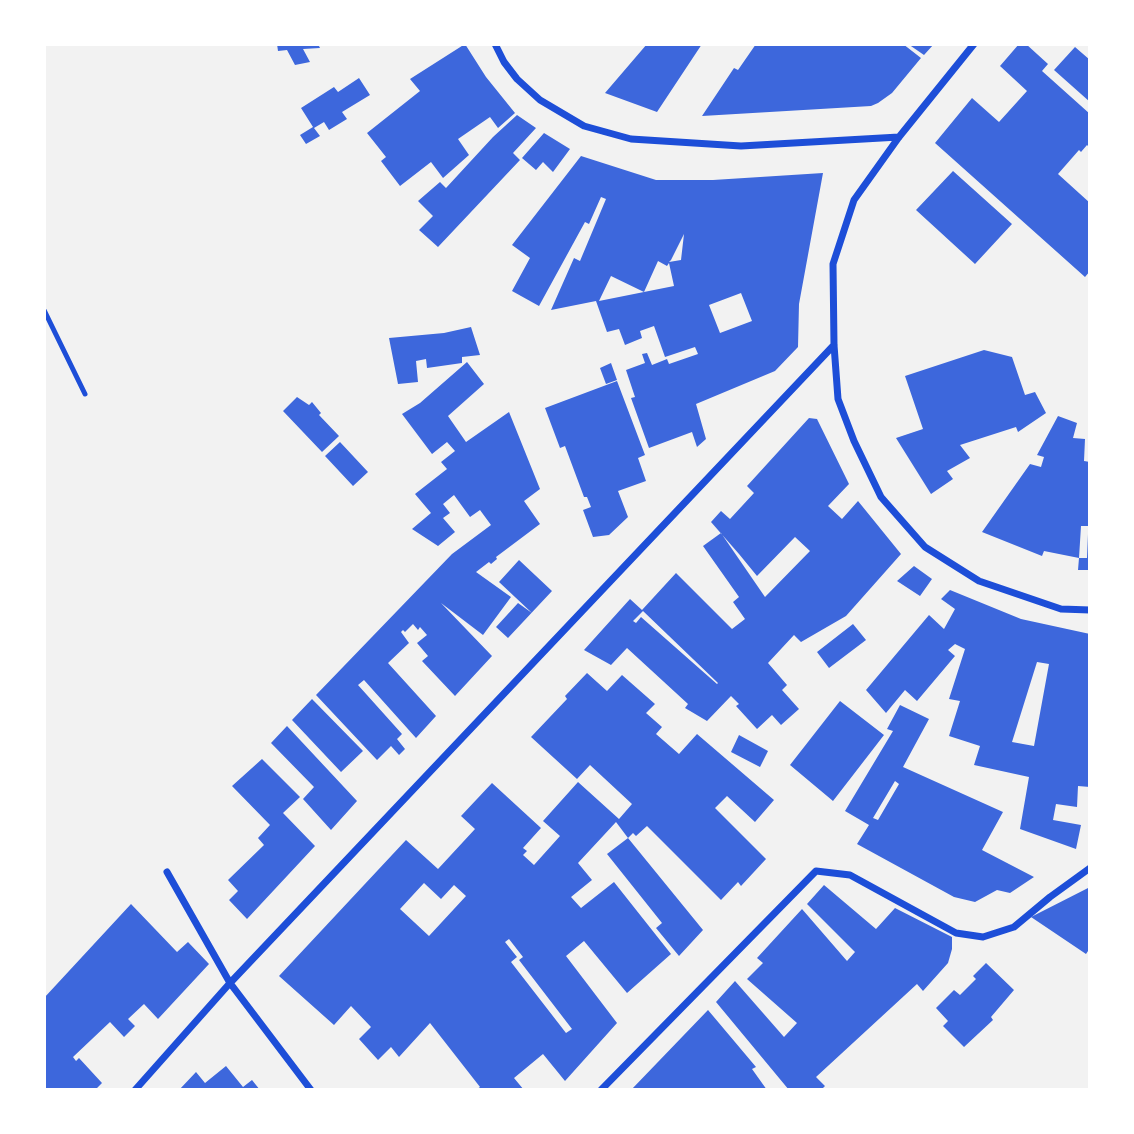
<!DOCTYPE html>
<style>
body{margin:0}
#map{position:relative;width:1134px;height:1134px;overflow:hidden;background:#f2f2f2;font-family:"Exo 2",sans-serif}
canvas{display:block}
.frame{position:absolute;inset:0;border:46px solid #fff;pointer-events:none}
</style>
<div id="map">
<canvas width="1134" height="1134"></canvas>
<div class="frame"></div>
</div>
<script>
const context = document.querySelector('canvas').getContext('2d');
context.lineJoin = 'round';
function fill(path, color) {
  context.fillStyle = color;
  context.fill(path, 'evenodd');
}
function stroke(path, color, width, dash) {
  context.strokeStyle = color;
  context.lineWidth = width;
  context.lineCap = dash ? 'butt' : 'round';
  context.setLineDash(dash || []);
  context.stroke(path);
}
fill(new Path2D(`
 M277,44H318L320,48L303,49L310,62L295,65L287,50L278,51Z
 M465,44L486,77L515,113L498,128L490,117L458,139L469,155L443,178L431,162L400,186L381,161L386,157L367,133L420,91L410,79Z
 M647,44H702L657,112L605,93Z
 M756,44H903L921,58L892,93L878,103L871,106L702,116L734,68L738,70Z
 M908,44H934L924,55Z
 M1019,44H1026L1048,64L1042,71L1090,114V148L1087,145L1081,152L1079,150L1058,174L1090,203V271L1085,277L935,143L972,98L999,122L1027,91L1000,66Z
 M1075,47L1090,60V102L1054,70Z
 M359,78L370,95L342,112L347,119L329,130L324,122L314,128L320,136L306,144L300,135L313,127L301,108L334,87L338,92Z
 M517,115L536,128L513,153L520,160L438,247L419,230L433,216L418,201L440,182L446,188L493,137Z
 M544,133L570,149L553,172L543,162L536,170L522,158Z
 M581,156L656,180H713L823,173L799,304L798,347L775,371L696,404L706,439L697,447L692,432L649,448L631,398L635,397L626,370L645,363L642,354L647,353L652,365L667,359L669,364L698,354L695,347L665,357L654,326L640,331L642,338L625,345L619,329L607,332L596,301L551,310L574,258L580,261L606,199L601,197L589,224L585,222L539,306L512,291L530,258L512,245ZM684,234L681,260L669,262L671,260ZM658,261L667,266L669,263L674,286L599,301L611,276L644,292ZM741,293L752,321L720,333L709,305Z
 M953,171L1012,224L975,264L916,210Z
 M471,327L480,355L462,357V363L427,368L426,359L416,361L418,382L398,384L389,338L444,333Z
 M984,350L1012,357L1025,395L1035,392L1046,413L1018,432L1016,427L960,445L970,458L947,471L953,479L931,494L896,438L923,429L905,376Z
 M467,362L484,384L448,416L466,442L509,412L540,489L524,501L540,524L496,557L497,559L491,564L489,562L476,572L511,597L483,635L441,603L492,656L455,696L422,661L428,656L417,643L427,635L420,627L418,630L413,624L405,632L403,630L401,632L409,643L388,663L436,716L416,738L364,680L358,685L402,734L397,739L405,749L399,755L391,746L377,760L316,695L452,554L491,525L480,510L470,517L454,495L443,504L450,513L443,518L455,532L438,546L412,529L431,513L415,494L447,469L441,462L455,451L447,442L432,454L402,414L420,403Z
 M611,363L617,380L606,384L600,368Z
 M617,381L645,455L638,458L646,481L618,491L628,517L609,535L593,537L583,510L591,507L587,497H584L565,446L560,448L545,408Z
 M297,397L309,405L312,402L321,413L319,415L339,436L322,452L283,411Z
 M1058,416L1077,423L1073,438L1085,439L1084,461L1090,462V526H1081L1079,558H1087L1088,534H1090V570H1078L1079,558L1044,551L1042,556L982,532L1030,464L1041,467L1044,457L1037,455Z
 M809,418L817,419L849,484L828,506L842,519L858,501L901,554L846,616L801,642L794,635L768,663L787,685L782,690L799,709L781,725L772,715L757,729L736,706L739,704L731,696L707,721L685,708L688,704L627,648L611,665L584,650L630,599L642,610L676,573L732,629L745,619L733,602L739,597L703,546L721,533L765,597L810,551L795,537L757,576L739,554L711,522L721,511L730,519L754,493L747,486ZM643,611L718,683L717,684L641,617L636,623L633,621Z
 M340,442L368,472L353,486L325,456Z
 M519,560L552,591L508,638L496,627L518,603L532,613L499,582Z
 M914,566L932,579L920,596L897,581Z
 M950,590L1021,619L1090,634V787L1078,786L1077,807L1056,804L1053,820L1081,825L1076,849L1020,829L1029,777L974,765L980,746L949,736L960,701L949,699L965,649L955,644L948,650L955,656L917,701L905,690L886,713L866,690L929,615L944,629L955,609L941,599ZM1037,662L1049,664L1034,746L1012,742Z
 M853,624L866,640L829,668L817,652Z
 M587,673L607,691L622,675L655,704L646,713L662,727L656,734L679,754L697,734L774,800L755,822L727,796L715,808L766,859L741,886L738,882L721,900L647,826L636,836L633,833L628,838L703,930L679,956L656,928L662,923L607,854L628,838L616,822L578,863L592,880L571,897L581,908L614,882L671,954L627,993L584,941L566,956L617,1023L565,1081L543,1054L514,1078L524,1090H476L480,1087L430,1023L399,1057L391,1047L378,1060L359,1039L371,1027L351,1006L334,1025L279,976L406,840L438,869L475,829L461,816L492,783L541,828L523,848L527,851L523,855L534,865L560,836L543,821L578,782L619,819L632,804L590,765L577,779L531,737L567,699L565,696ZM424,883L441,899L454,885L466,896L429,936L400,909ZM509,939L523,957L519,960L572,1029L566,1033L511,962L517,957L505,942Z
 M312,699L363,751L341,772L292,720Z
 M840,701L884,735L833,801L790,765Z
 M900,705L929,719L903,767L1003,812L982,850L1034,877L1010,893L997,890L975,902L954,897L857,844L869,825L845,811L893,731L887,729ZM895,781L899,784L878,820L873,818Z
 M287,726L357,801L331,830L303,799L314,787L271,743Z
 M739,735L768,751L760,767L731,752Z
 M262,759L300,797L283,813L315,846L247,919L229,900L238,891L228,880L264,845L258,838L270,825L232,786Z
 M824,885L876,929L895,908L952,937V949L948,963L923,991L917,984L816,1077L825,1086L821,1090H789L716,1002L735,981L784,1037L797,1023L747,979L763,963L757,958L802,909L847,961L855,952L807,904Z
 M1090,887V948L1086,954L1031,917Z
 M131,904L177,952L188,942L209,964L158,1019L144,1004L128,1019L135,1026L124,1037L110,1022L73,1057L76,1061L79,1058L102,1083L95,1090H44V998Z
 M986,963L1014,990L991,1017L993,1020L964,1047L943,1026L948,1021L936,1008L954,990L960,995L976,979L973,976Z
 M708,1010L756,1067L752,1069L767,1090H631Z
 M226,1066L243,1087L252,1080L260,1090H179L196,1072L205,1083Z`), '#3d67dc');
stroke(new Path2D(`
 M44,310L85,394`), '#1d4ed8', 5);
stroke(new Path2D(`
 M495,44L504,62L517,79L540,100L584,126L631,139L741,146L899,137
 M974,44L899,137L854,200L833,264L834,345L838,399L854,441L881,497L925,547L979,581L1061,609L1090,610
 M167,872L230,983L311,1090
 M135,1090L230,983L834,345
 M601,1090L816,871L850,875L956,933L983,937L1014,927L1050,897L1090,868`), '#1d4ed8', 7);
</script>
